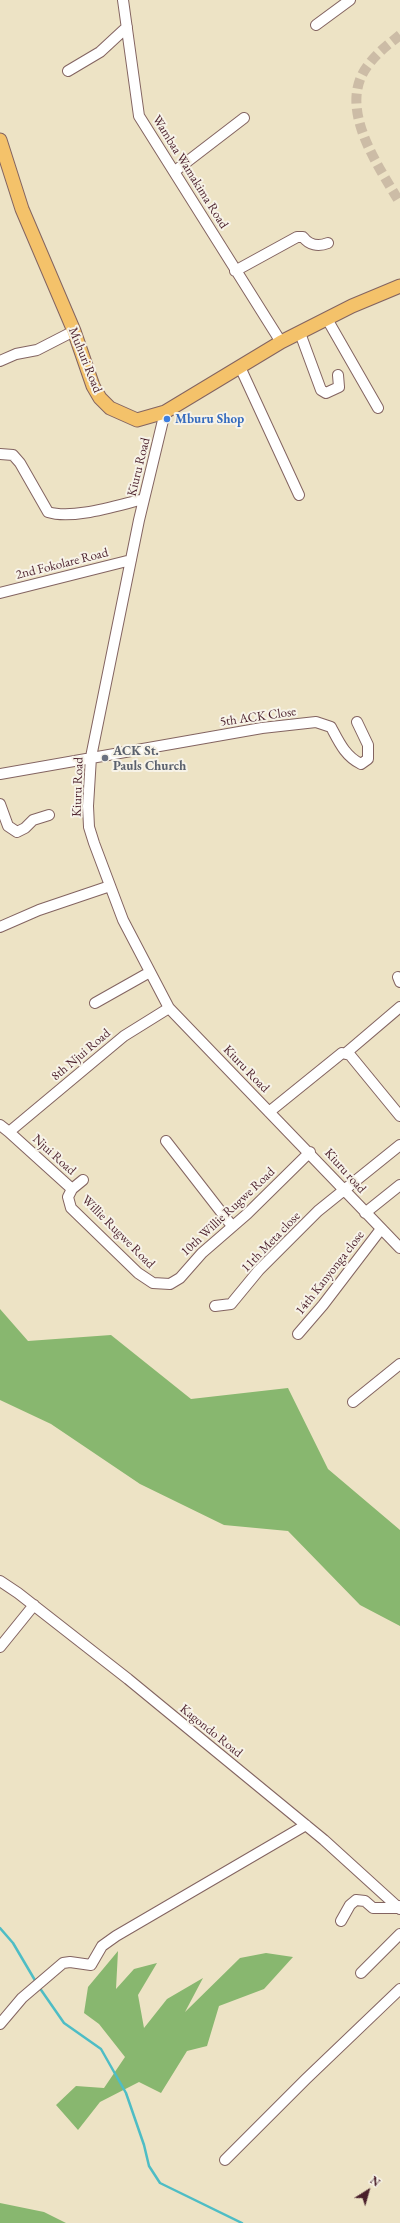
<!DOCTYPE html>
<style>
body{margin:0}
#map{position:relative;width:400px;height:2223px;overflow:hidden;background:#ede3c5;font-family:"EB Garamond",serif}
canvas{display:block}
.north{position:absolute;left:348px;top:2171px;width:40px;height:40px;-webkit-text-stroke:3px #f7f3e8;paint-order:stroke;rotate:37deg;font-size:11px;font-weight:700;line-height:16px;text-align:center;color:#4a1f2b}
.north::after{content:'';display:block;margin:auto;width:14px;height:18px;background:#4a1f2b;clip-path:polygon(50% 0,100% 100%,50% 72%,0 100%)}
</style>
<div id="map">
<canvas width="400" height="2223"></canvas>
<div class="north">N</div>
</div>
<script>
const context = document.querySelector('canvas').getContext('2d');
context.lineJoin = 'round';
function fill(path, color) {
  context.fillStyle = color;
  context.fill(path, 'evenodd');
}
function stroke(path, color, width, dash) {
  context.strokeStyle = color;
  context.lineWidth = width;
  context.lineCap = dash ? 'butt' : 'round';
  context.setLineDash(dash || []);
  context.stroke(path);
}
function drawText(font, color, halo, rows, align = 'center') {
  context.font = font + ' "EB Garamond",serif';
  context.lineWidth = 4;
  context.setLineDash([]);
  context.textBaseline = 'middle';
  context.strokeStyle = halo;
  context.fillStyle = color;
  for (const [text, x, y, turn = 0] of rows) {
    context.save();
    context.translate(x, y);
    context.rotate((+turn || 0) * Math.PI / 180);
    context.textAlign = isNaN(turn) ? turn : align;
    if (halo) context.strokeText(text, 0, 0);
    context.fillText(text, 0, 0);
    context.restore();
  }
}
fill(new Path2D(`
 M0,1309L28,1341L111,1335L191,1399L288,1388L328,1469L400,1530V1626L360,1605L288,1531L224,1525L140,1484L51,1424L0,1400Z
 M118,1951L116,1989L134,1969L157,1963L138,1995L144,2028L167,1999L203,1978L185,2012L240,1958L266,1953L293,1957L264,1989L219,2006L207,2046L187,2051L161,2093L139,2082L100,2102L78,2130L56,2105L76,2086L104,2088L125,2057L99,2024L84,2013L88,1987Z
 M0,2203L44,2212L66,2223H0Z`), '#88b76f');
stroke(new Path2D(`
 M0,1928L13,1943L36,1982
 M39,1987L64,2023L101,2049L126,2093L144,2145L149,2166L160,2183L242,2223`), '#4ebdc5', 2.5);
stroke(new Path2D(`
 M400,35C389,44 378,52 369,64C335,106 378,165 400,203`), '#ccbca6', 10, [10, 5]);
const minor = new Path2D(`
 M123,0L139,116L281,342
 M316,25L350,0
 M68,71L100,52L127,27
 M175,171L244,118
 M235,271L297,237H303C309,245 318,247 328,243
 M327,319L378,408
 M300,333L321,390L326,393L339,387L338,375
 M0,361L16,354L37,350L74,331
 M240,367L299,495
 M165,412L139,520L91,757L88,806L89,827L94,843L123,920L169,1008L400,1248
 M0,454L13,455L20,463L48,512C73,520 118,505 144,499
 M0,593L131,560
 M0,774L262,728L316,722L331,727C339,742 345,756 361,764L368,759V745L357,722
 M0,804L8,826L17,832L25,828L33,820L49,815
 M0,927L39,910L110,886
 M398,977L400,982
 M95,1003L150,972
 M346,1053L400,1007
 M269,1112L342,1053L350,1055L400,1116
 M0,1125L9,1132L124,1036L169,1008
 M9,1132L72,1189L83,1180
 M166,1141L232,1226
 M72,1189L68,1197L71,1208L138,1273L153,1283L170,1284L180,1278L202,1253L247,1214L310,1152
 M365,1213L400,1185
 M215,1306L231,1304L259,1270L318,1211L400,1145
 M298,1334L323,1305L381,1229
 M353,1402L400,1364
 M0,1581L18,1593L128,1679L324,1840L400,1909
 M0,1647L34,1605
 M341,1921L350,1905L356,1900L365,1901L373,1908H398L400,1906
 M361,1973L400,1934
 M0,2024L22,1998L63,1963L70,1962L91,1965L102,1946L116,1936L306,1825
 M225,2160L306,2079L400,1989`);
const major = new Path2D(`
 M0,140L22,209L74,331L93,386L100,398L110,408L137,420L165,412L281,342L352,306L400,286`);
stroke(minor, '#836461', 12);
stroke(major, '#836461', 15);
stroke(minor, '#fff', 10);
stroke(major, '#f4c26a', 13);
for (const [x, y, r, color] of [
 [167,419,4,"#3f7fe0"],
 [105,758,4,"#6b7280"]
]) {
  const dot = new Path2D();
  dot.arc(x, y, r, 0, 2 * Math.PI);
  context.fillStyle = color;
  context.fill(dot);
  stroke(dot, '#f7f3e8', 1.5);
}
drawText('13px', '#4a1f2b', '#f7f3e8', [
 ["Wambaa Wamakima Road",190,172,58],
 ["Muhuri Road",85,360,68],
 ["Kiuru Road",139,467,-76],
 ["2nd Fokolare Road",62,564,-14],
 ["5th ACK Close",258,717,-8],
 ["Kiuru Road",78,787,-88],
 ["8th Njui Road",81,1055,-40],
 ["Kiuru Road",246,1069,46],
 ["Njui Road",54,1155,42],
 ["Kiuru road",345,1171,48],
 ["10th Willie Rugwe Road",228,1212,-43],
 ["Willie Rugwe Road",118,1232,45],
 ["11th Meta close",271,1242,-46],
 ["14th Kanyonga close",330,1273,-52],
 ["Kagondo Road",211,1731,39]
]);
drawText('bold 13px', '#366cbe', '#f7f3e8', [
 ["Mburu Shop",175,419]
], 'left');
drawText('bold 13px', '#5b616d', '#f7f3e8', [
 ["ACK St.",113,751],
 ["Pauls Church",113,766]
], 'left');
</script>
